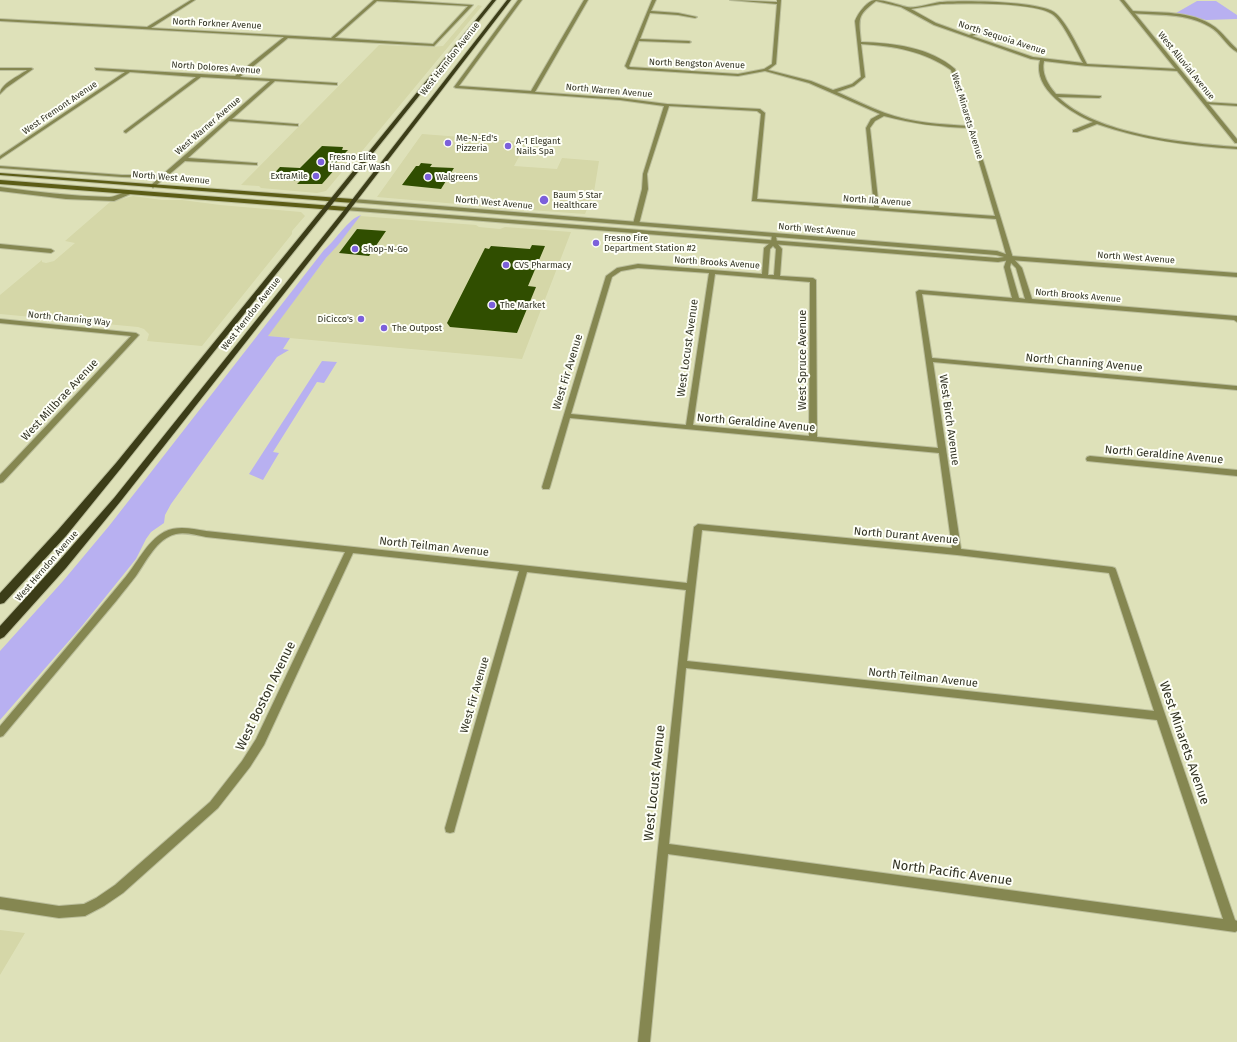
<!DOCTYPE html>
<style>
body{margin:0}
canvas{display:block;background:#dee1b9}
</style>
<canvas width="1237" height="1042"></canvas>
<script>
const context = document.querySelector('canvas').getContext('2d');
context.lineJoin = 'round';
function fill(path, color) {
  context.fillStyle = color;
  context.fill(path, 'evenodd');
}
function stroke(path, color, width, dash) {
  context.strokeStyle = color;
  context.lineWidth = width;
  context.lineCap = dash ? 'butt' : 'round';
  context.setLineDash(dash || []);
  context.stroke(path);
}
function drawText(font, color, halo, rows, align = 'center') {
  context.font = font + ' "Fira Sans",sans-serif';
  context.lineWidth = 4;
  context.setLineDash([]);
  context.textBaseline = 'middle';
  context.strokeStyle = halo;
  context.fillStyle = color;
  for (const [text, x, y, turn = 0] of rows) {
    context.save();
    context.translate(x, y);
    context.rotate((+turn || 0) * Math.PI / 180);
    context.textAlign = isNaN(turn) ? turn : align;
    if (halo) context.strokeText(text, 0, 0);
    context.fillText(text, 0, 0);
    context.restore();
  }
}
fill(new Path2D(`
 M478,5L482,6L358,156L351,161L326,191L317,193L261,188L259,186L241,185L379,45L431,47L443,46Z
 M422,134L527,142L514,166L557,169L562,158L599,161L594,192L585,214L517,209L511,206L489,204L481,206L377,197Z
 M133,196L162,200H182L220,205L301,212L305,216L292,231V234L202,346L147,341L149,334L144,329L138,327L0,314V295L42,260V262L46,263L54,261L75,243L65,241L110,202Z
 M360,216L476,225L479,227L500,229L505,227L571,232L522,359L267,336L326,258Z
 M0,930L25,933L0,975Z`), '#d5d7a8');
fill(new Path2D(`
 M1197,1H1216L1237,15V19L1206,20L1176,13Z
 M361,215L338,245L326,258L268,336L290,338L283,349L289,350L277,357L171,504L165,515L164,523L151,532L146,539L136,559L82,626L0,720V651L63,581L109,526L324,250C336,240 348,219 361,215Z
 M322,361L337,362L324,383L317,382L273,452L279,453L263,480L249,474Z`), '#b8b0f1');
fill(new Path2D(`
 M322,146L343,147L342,150H348L331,168H336L322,184H297L300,181L269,179L280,167L300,168Z
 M421,163L432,164L430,167L454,168L441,189L402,185L416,166H419Z
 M357,229L386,231L369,256L339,253Z
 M532,245L545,246L528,286L536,287L517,333L450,327L447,323L485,248L489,249L491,246L530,249Z`), '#304e00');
const minor = new Path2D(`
 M191,0H195L151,28L331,38L374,0H397L473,5L434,46L288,38L240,77L336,83H337V85L275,81L232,119L296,124H298V126L229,121L188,158L255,163H257V165L185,161L153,188L150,186L159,178L122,177L0,168V166L122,175H162L270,81L201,77L126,133L124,132V131L196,77L130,72L0,159V156L125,72L96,70L95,68L235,76L284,37L0,21V19L147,27ZM377,1L468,6L433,44L335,38Z
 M518,0H522L459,86L531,91L584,0H588L535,92L620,98L667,104L760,109L765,113L757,199L874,207L866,128L871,119L880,114L809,83L765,71L738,76L628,69L625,66L652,0H656L651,11L678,13L697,17L695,18L678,15L650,13L640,39L689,41L691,42L689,43L639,41L629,66L630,67L738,74L764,69L772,64L777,4L730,0L777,2V0H781L776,64L768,70L811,81L833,90L852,84L861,77L855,21C858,13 867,1 875,0C886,0 898,5 907,7C913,9 933,3 940,2C962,0 1038,1 1054,12C1066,20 1080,51 1087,64L1179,69L1178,71L1086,66L1044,61C1041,73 1048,85 1056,94L1101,96V97L1099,98L1058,97C1097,135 1185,143 1237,147V149C1189,146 1143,140 1097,124L1077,132H1073V130L1093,122C1071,113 1032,89 1040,60L1031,59L934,25L901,7L876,1C856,16 859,19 861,42C893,43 930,47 955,69L1013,258L1022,268L1032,299L1237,316V322L1234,320L922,294L932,358L1237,386V390L933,362L961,549L1112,567L1115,568L1116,570L1235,920L1237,921V931L1235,932L668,854L650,1042H638L658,848L686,590L527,572L455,828L454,832L450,833L446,832L445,828L519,571L353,553L264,745L250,767L218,808L123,893L104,906L85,916L59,918L0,909V897L59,906L84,904L96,898L115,885L210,802L242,761L256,739L345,552L206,537C196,535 185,532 176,534C157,538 146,562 136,576C130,584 123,592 117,600L3,736L0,737V726C41,677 83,629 123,580C137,564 146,542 164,532C178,525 192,529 206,531L687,583L694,527L698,524L952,548L939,453L570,418L550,487L549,489H543L542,487L606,276L617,268L638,264L762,274L764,248L771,242L772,235H776L777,243L782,249L780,276L813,278L816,280L817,437L938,448L916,292L919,290L1012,298L1004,267L1007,258L996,219L752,201L761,114L757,111L669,106L647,174L648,189L639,224L634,225L633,224L642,189L643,174L664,106L620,100L456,88L454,87ZM941,4C964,3 1034,2 1052,14C1063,21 1076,51 1083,63L1033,57L972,36L987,31V29L969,35L936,23L911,9ZM861,44C894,46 924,51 951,70L968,126C940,124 912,123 885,113C869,107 853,99 837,92L854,86L865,77ZM884,116C914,124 938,127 969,128L995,216L879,208L870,128L875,121ZM773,246L776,249L774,275H768L770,249ZM1011,263L1016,268L1025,299L1019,298L1010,267ZM638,268L709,273L686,425L571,414L612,277L621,271ZM715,274L810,282L809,436L693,425ZM702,530L957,555L1109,573L1154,711L687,661ZM686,668L1157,720L1223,919L669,844Z
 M1132,11C1158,13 1192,10 1215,27C1223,33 1229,42 1237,49V52C1226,46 1221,33 1210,27C1186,12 1157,16 1131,13Z
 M0,68H31L33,69L6,88L0,94C0,84 19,76 27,70H0Z
 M1204,102L1237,104V106L1206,104H1204Z
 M0,187C36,192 72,196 108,197C116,198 128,188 135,192L114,201L66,199L0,191Z
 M0,244L51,249L54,251L51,253L0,248Z
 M0,319L136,333L139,335L3,482L0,483V475L131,336L0,323Z
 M1090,456L1237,470V476L1087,461L1086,459L1087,457Z`);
const tertiary = new Path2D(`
 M1120,0H1124L1237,139V143H1235Z
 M353,199L997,251L1011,256L1237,273V277L1010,260L998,262L345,210L344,209L347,207L998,258L1004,257L996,255L351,202L350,201Z`);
const secondary = new Path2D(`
 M0,173L353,199L356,201L353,203L0,175Z
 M0,180L347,207L350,209L347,211L0,184Z`);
const primary = new Path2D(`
 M492,0H496L276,274L122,467L66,536L4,603L0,604V593L58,530L116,463Z
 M507,0H511L345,216L120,502L66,568L4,637L0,639V626L58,562L114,498L341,214Z`);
stroke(minor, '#bbbe9b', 2);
stroke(tertiary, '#bbbe9b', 2);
stroke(secondary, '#bbbe9b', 2);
stroke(primary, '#bbbe9b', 2);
fill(minor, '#858751');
fill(tertiary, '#858751');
fill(secondary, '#5b5c16');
fill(primary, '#3c3d18');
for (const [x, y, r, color] of [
 [448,143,4,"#7c60db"],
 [508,146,4,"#7c60db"],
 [321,162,4,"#7c60db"],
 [316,176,4,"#7c60db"],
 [428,177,4,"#7c60db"],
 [544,200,5,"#7c60db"],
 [596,243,4,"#7c60db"],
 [355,249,4,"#7c60db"],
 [506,265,4,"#7c60db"],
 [492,305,4,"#7c60db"],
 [361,319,4,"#7c60db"],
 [384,328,4,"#7c60db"]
]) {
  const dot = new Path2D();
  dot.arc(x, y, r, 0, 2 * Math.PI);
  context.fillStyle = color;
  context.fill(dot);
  stroke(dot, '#fefff7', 1.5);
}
drawText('9px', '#313223', '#fefff7', [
 ["North Forkner Avenue",217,24,3],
 ["North Sequoia Avenue",1002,38,18],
 ["West Herndon Avenue",450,59,-52],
 ["North Bengston Avenue",697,64,2],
 ["West Alluvial Avenue",1186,66,51],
 ["North Dolores Avenue",216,68,4],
 ["North Warren Avenue",609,91,5],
 ["West Fremont Avenue",60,108,-34],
 ["West Minarets Avenue",967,116,73],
 ["West Warner Avenue",208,126,-41],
 ["North West Avenue",171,178,5],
 ["North Ila Avenue",877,201,4],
 ["North West Avenue",494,203,5],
 ["North West Avenue",817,230,5],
 ["North West Avenue",1136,258,4],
 ["North Brooks Avenue",717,263,4],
 ["North Brooks Avenue",1078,296,5],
 ["West Herndon Avenue",251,314,-52],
 ["North Channing Way",69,319,6],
 ["West Herndon Avenue",47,566,-49]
]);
drawText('9px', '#313223', '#fefff7', [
 ["Me-N-Ed's",456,138],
 ["Pizzeria",456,148],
 ["A-1 Elegant",516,141],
 ["Nails Spa",516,151],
 ["Fresno Elite",329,157],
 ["Hand Car Wash",329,167],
 ["ExtraMile",308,176,"right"],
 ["Walgreens",436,177],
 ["Baum 5 Star",553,195],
 ["Healthcare",553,205],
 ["Fresno Fire",604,238],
 ["Department Station #2",604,248],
 ["Shop-N-Go",363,249],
 ["CVS Pharmacy",514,265],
 ["The Market",500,305],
 ["DiCicco's",353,319,"right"],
 ["The Outpost",392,328]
], 'left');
drawText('11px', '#313223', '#fefff7', [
 ["West Locust Avenue",688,348,-82],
 ["West Spruce Avenue",803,360,-90],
 ["North Channing Avenue",1084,363,5],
 ["West Fir Avenue",568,372,-73],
 ["West Millbrae Avenue",60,400,-47],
 ["West Birch Avenue",949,420,82],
 ["North Geraldine Avenue",756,423,5],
 ["North Geraldine Avenue",1164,455,5],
 ["North Durant Avenue",906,536,5],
 ["North Teilman Avenue",434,547,6],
 ["North Teilman Avenue",923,678,6],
 ["West Fir Avenue",475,695,-74]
]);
drawText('13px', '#313223', '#fefff7', [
 ["West Boston Avenue",266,696,-64],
 ["West Minarets Avenue",1184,743,71],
 ["West Locust Avenue",655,783,-84],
 ["North Pacific Avenue",952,873,8]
]);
</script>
